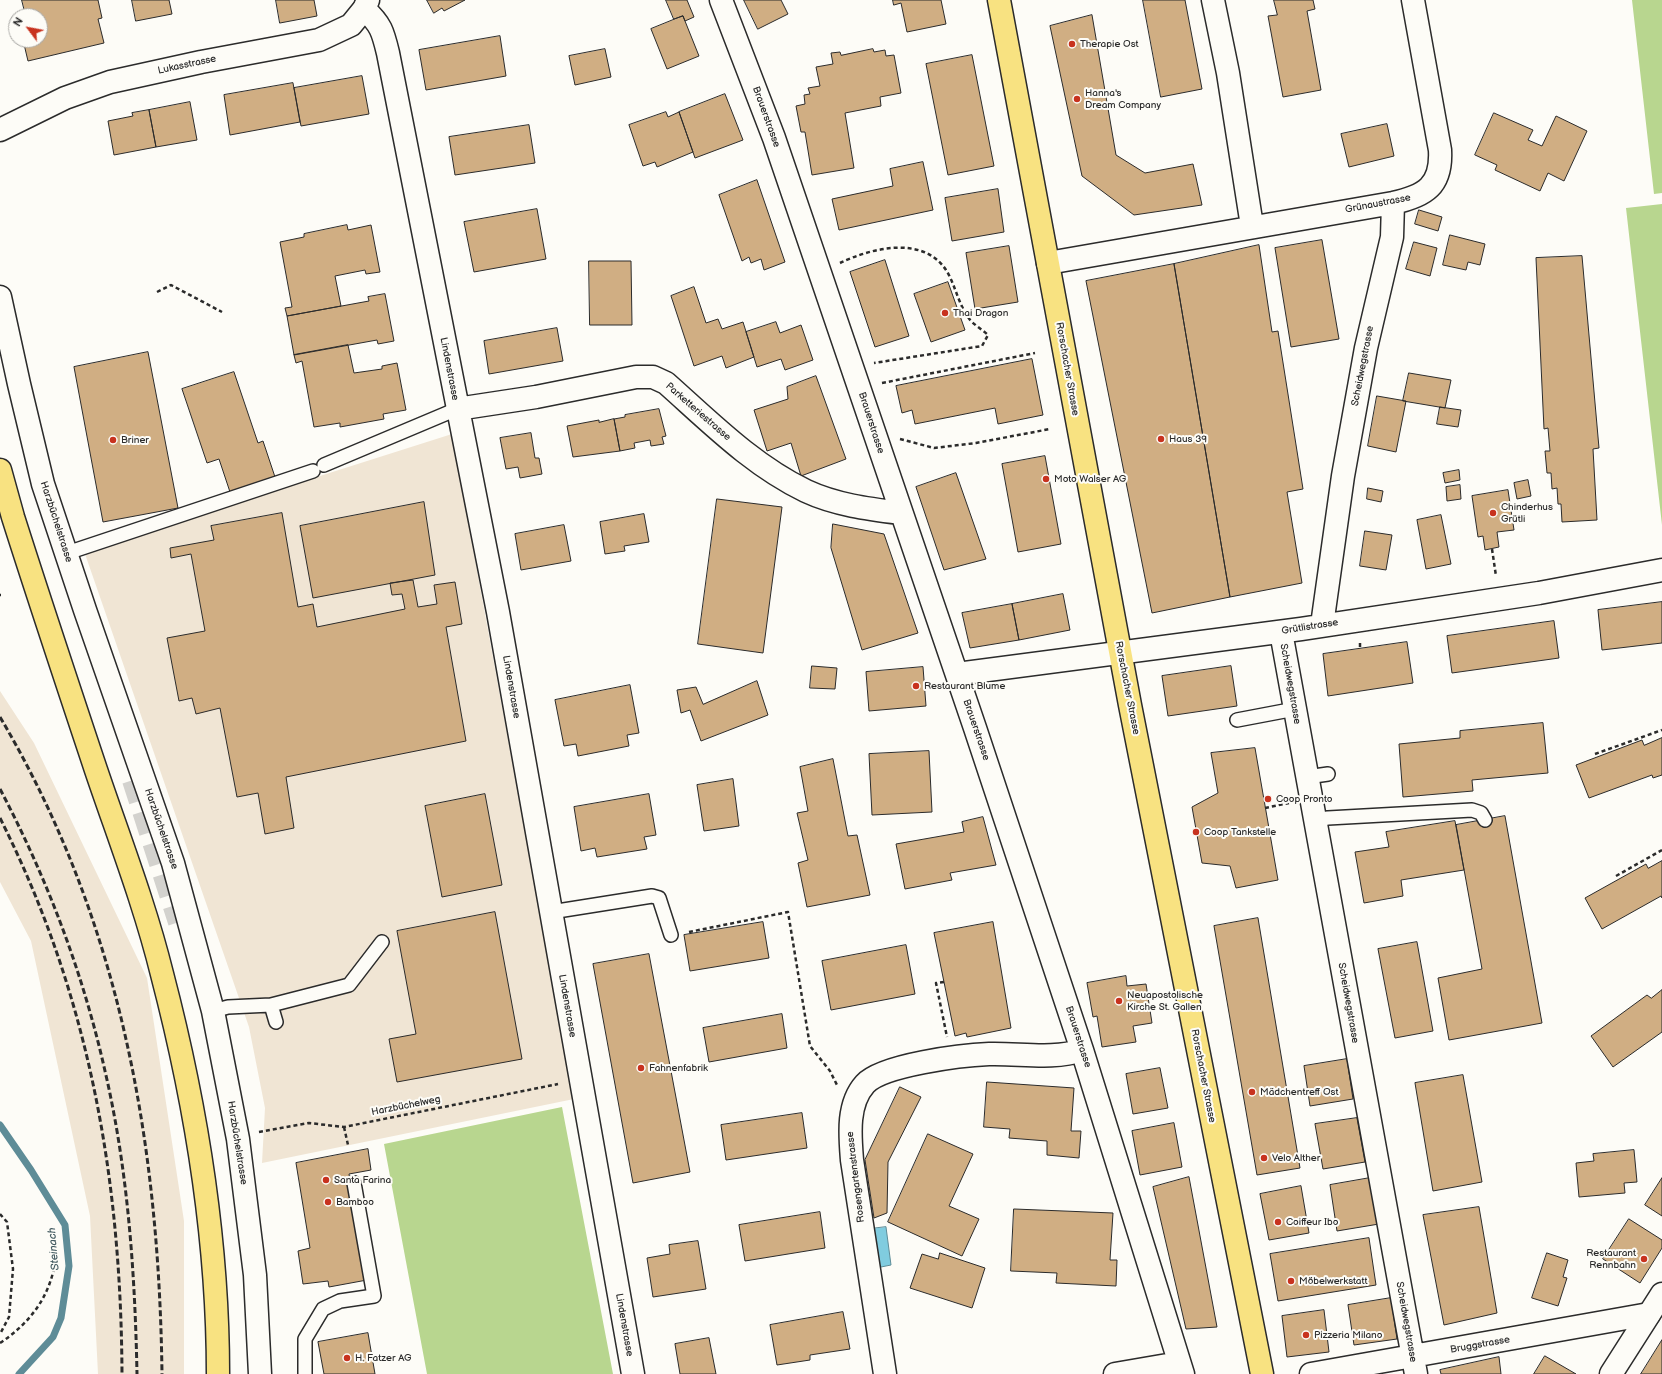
<!DOCTYPE html>
<meta charset="utf-8">
<style>
body{margin:0}
#map{position:relative;width:1662px;height:1374px;overflow:hidden;background:#fdfcf7;font-family:"Balsamiq Sans",sans-serif}
canvas{display:block}
.north{position:absolute;left:8px;top:8px;width:40px;height:40px;box-sizing:border-box;background:#fdfcf7;border:1px solid #a9a8a5;border-radius:50%;rotate:302deg;font-size:11px;font-weight:700;line-height:16px;text-align:center;color:#2b2b2b}
.north::after{content:'';display:block;margin:auto;width:14px;height:18px;background:#c8321e;clip-path:polygon(50% 0,100% 100%,50% 72%,0 100%)}
</style>
<div id="map">
<canvas width="1662" height="1374"></canvas>
<div class="north">N</div>
</div>
<script>
const context = document.querySelector('canvas').getContext('2d');
context.lineJoin = 'round';
function fill(path, color) {
  context.fillStyle = color;
  context.fill(path, 'evenodd');
}
function stroke(path, color, width, dash) {
  context.strokeStyle = color;
  context.lineWidth = width;
  context.lineCap = dash ? 'butt' : 'round';
  context.setLineDash(dash || []);
  context.stroke(path);
}
function drawText(font, color, halo, rows, align = 'center') {
  context.font = font + ' "Balsamiq Sans",sans-serif';
  context.lineWidth = 4;
  context.setLineDash([]);
  context.textBaseline = 'middle';
  context.strokeStyle = halo;
  context.fillStyle = color;
  for (const [text, x, y, turn = 0] of rows) {
    context.save();
    context.translate(x, y);
    context.rotate((+turn || 0) * Math.PI / 180);
    context.textAlign = isNaN(turn) ? turn : align;
    if (halo) context.strokeText(text, 0, 0);
    context.fillText(text, 0, 0);
    context.restore();
  }
}
fill(new Path2D(`
 M452,434L574,1099L262,1163L265,1108L249,1027L84,551Z
 M0,691L34,743L147,978L184,1221V1374H98L90,1216L31,941L0,882Z`), '#f0e5d4');
fill(new Path2D(`
 M1632,0H1662V193L1654,194Z
 M1662,204V525L1626,208Z
 M562,1107L613,1374H427L384,1144Z`), '#b8d68f');
const water = new Path2D(`
 M886,1227L891,1265L876,1268L870,1229Z`);
fill(water, '#80ccdf');
stroke(water, '#5e8c97', 1);
stroke(new Path2D(`
 M0,1125L31,1170L65,1225L69,1266L61,1318L53,1337L19,1374`), '#5e8c97', 7);
const building = new Path2D(`
 M22,0H98L102,18L98,19L104,43L28,61L23,40H40V16H26Z
 M132,0H169L172,14L136,21Z
 M276,0H314L317,16L280,23Z
 M427,0H465L444,11L442,8L434,13Z
 M666,0H687L694,17L685,21L683,16L674,19Z
 M744,0H781L788,14L758,29Z
 M893,0H941L946,24L907,32L901,3L894,5Z
 M1143,0H1185L1202,89L1161,97Z
 M1274,0H1313L1315,9L1307,11L1321,90L1283,97L1268,16L1277,15Z
 M1092,15L1116,155L1145,173L1193,164L1202,205L1134,215L1082,176L1050,26Z
 M683,16L699,56L667,69L651,29Z
 M500,36L506,76L426,90L419,50Z
 M605,49L611,77L575,85L569,56Z
 M873,49L874,52L885,50L886,56L894,55L901,93L880,97L881,106L845,113L854,168L812,175L805,132H801L796,106L805,104L804,95L810,94L808,88L820,86L816,67L833,64L831,53L840,52L841,55Z
 M972,55L994,166L948,175L926,64Z
 M362,76L369,114L301,126L294,88Z
 M293,83L300,122L230,135L224,95Z
 M725,94L743,140L695,158L679,112Z
 M190,102L197,140L156,147L149,110Z
 M149,110L156,147L114,155L108,121L133,116L132,113Z
 M666,112L668,117L679,112L693,152L657,167L655,162L643,166L629,125Z
 M1494,113L1533,130L1528,140L1542,146L1556,116L1587,131L1564,181L1548,173L1540,191L1495,170L1497,165L1475,155Z
 M1387,124L1394,156L1349,167L1341,134Z
 M529,125L535,163L455,175L449,137Z
 M923,162L933,210L839,230L832,199L893,186L890,169Z
 M757,180L785,262L764,270L761,259L751,263L749,257L742,261L719,195Z
 M998,189L1004,232L952,241L945,198Z
 M537,209L546,259L474,272L464,222Z
 M1419,210L1442,217L1438,231L1415,224Z
 M347,225L348,230L371,225L380,272L366,274L365,270L335,276L341,306L287,316L285,308L292,307L280,242L304,237V234Z
 M1450,235L1485,244L1480,265L1468,262L1466,270L1443,265Z
 M1322,240L1339,339L1291,347L1275,248Z
 M1414,242L1437,248L1430,276L1406,269Z
 M1259,245L1272,332L1278,331L1303,489L1287,492L1302,583L1230,597L1174,264Z
 M1009,246L1018,302L975,309L966,253Z
 M1582,256L1599,448L1593,449L1597,520L1562,522L1561,504H1558L1557,488L1552,489L1551,473H1547L1545,451H1550L1548,428L1544,429L1536,258Z
 M885,260L909,336L875,347L850,272Z
 M589,261H631L632,325H590Z
 M1174,264L1230,597L1152,613L1086,281Z
 M948,282L965,330L931,342L914,294Z
 M694,287L706,323L718,319L722,329L743,322L754,357L726,368L722,356L694,366L671,296Z
 M385,294L394,341L378,344L377,340L294,355L287,316L369,301L368,297Z
 M776,322L780,333L801,325L813,360L785,370L781,359L757,367L746,332Z
 M557,328L563,361L489,374L484,341Z
 M348,345L354,373L382,369V366L397,363L406,410L383,414L384,419L340,427V423L314,427L302,361L296,363L294,355Z
 M148,352L178,508L103,522L74,367Z
 M1032,359L1043,415L998,424L995,408L915,424L912,410L902,413L896,386Z
 M234,372L258,443L263,441L275,477L230,492L219,459L207,463L182,389Z
 M1409,373L1451,380L1445,408L1403,401Z
 M816,376L846,459L801,476L791,443L767,451L754,410L788,399L787,387Z
 M1377,396L1406,401L1396,452L1368,446Z
 M1440,407L1461,410L1458,427L1437,424Z
 M659,409L666,436L662,437L664,444L651,446L650,440L634,443L635,448L620,451L614,419L625,417V415Z
 M614,419L620,451L573,457L567,426L599,420V422Z
 M531,433L535,458H539L542,474L520,478L518,467L506,469L500,438Z
 M1045,456L1061,544L1018,552L1002,464Z
 M1459,470L1460,480L1445,483L1443,473Z
 M956,473L986,559L944,570L916,487Z
 M1528,480L1531,496L1517,499L1514,483Z
 M1460,485L1461,499L1447,501L1446,487Z
 M1368,488L1383,491L1381,502L1367,499Z
 M1508,490L1514,530L1497,532L1499,547L1485,550L1483,536L1478,537L1472,496Z
 M717,499L782,507L763,653L698,644Z
 M424,502L435,575L313,598L300,526Z
 M282,513L298,607L313,604L317,627L405,609L402,594L392,595L390,583L413,580L418,607L437,604L434,585L455,582L462,624L446,627L466,741L286,777L294,828L265,834L258,793L237,797L220,708L196,714L192,698L179,701L167,638L205,631L191,554L171,558L170,548L214,540L211,526Z
 M644,514L649,542L624,546L625,551L605,554L600,522Z
 M1441,515L1451,564L1426,569L1417,520Z
 M833,524L884,534L918,633L862,650L831,548Z
 M564,525L571,561L521,570L515,534Z
 M1365,531L1392,535L1386,570L1360,566Z
 M1063,594L1070,630L1019,640L1012,604Z
 M1662,602V643L1602,650L1598,610Z
 M1012,604L1019,640L970,648L962,613Z
 M1554,621L1559,658L1452,673L1447,636Z
 M1407,642L1413,683L1328,696L1323,654Z
 M812,666L837,668L835,689L810,688Z
 M1231,666L1237,706L1168,716L1162,676Z
 M923,667L926,706L869,711L866,672Z
 M757,681L768,715L701,741L690,710L681,713L677,690L696,687L703,704Z
 M630,685L639,733L627,735L629,746L578,756L576,744L564,746L555,700Z
 M1543,723L1548,773L1472,780L1473,791L1403,797L1399,744L1460,738V731Z
 M1662,738V775L1653,778L1652,775L1589,798L1576,765L1642,740L1644,745Z
 M1255,748L1278,880L1236,888L1230,866L1202,863L1192,807L1218,793L1211,753Z
 M929,751L932,812L872,815L869,754Z
 M833,759L848,836L857,835L870,895L807,907L798,863L808,860L797,813L808,811L800,767Z
 M733,779L739,826L704,831L697,785Z
 M485,794L502,885L442,897L425,806Z
 M649,794L656,835L644,837L647,849L597,857L595,848L581,851L574,807Z
 M1505,816L1542,1023L1449,1040L1438,978L1482,969L1456,825Z
 M983,817L996,865L950,873L952,880L905,889L896,844L964,832L962,822Z
 M1455,821L1464,870L1401,880L1403,896L1364,903L1355,852L1389,847L1386,832Z
 M1662,861V898L1661,896L1602,929L1585,898L1646,864L1648,868Z
 M495,912L522,1059L397,1082L389,1039L416,1034L397,931Z
 M1258,918L1300,1168L1257,1175L1214,926Z
 M763,922L769,958L690,971L684,935Z
 M993,922L1011,1028L967,1037L966,1033L955,1036L934,933Z
 M1417,942L1433,1031L1395,1038L1378,949Z
 M906,945L915,994L831,1010L822,961Z
 M649,954L690,1172L633,1183L593,964Z
 M1126,976L1127,986L1146,984L1152,1023L1133,1026L1136,1042L1102,1047L1097,1016L1093,1017L1087,983Z
 M1662,990V1032L1613,1067L1591,1036L1647,995L1651,998Z
 M782,1014L787,1048L709,1062L703,1028Z
 M1347,1059L1353,1099L1310,1106L1304,1066Z
 M1160,1068L1168,1108L1133,1114L1126,1074Z
 M1463,1075L1482,1182L1433,1191L1415,1083Z
 M987,1082L1074,1088L1071,1131H1081L1079,1158L1047,1155V1141L1009,1138L1010,1129L984,1127Z
 M900,1087L921,1097L888,1162L887,1213L874,1218L865,1160Z
 M802,1113L807,1148L726,1160L721,1125Z
 M1357,1118L1365,1162L1323,1169L1315,1124Z
 M1174,1123L1182,1167L1140,1175L1132,1131Z
 M928,1134L973,1154L949,1206L979,1219L962,1256L888,1222Z
 M368,1149L371,1170L349,1174L367,1280L329,1287L328,1281L303,1284L298,1251L310,1248L296,1163Z
 M1634,1150L1637,1182L1624,1183L1625,1193L1579,1197L1576,1163L1594,1161L1593,1154Z
 M1189,1177L1217,1327L1186,1329L1153,1187Z
 M1370,1178L1379,1224L1337,1231L1330,1185Z
 M1662,1178V1216L1645,1205Z
 M1301,1186L1309,1233L1269,1240L1260,1194Z
 M1479,1207L1497,1313L1444,1325L1423,1215Z
 M1014,1209L1113,1213L1110,1260H1117L1116,1286L1056,1283L1057,1273L1011,1271Z
 M820,1212L825,1248L745,1261L739,1225Z
 M1629,1219L1662,1240V1248L1640,1283L1603,1259Z
 M1369,1238L1376,1285L1278,1301L1270,1254Z
 M698,1241L706,1289L653,1297L647,1258L670,1254L669,1245Z
 M940,1253L985,1268L972,1308L910,1288L922,1254L938,1259Z
 M1547,1253L1568,1260L1563,1277L1567,1278L1558,1306L1532,1298Z
 M1391,1298L1397,1339L1354,1345L1348,1305Z
 M1324,1310L1329,1352L1287,1357L1282,1316Z
 M843,1312L850,1349L810,1355V1360L777,1365L770,1325Z
 M368,1333L375,1374H324L318,1342Z
 M709,1338L716,1374H680L675,1344Z
 M1662,1340V1374H1641Z
 M1545,1356L1576,1374H1534Z
 M1499,1357L1501,1374H1441L1440,1370Z`);
fill(building, '#d0ae83');
stroke(building, '#2b2b2b', 1);
stroke(new Path2D(`
 M133,780L179,922`), '#d3d2ce', 22, [22, 11]);
const lane = new Path2D(`
 M324,465L457,409
 M67,553L313,471
 M1237,720L1295,709
 M1307,777L1328,774
 M1315,820L1328,818L1472,810L1481,813L1485,820
 M551,912L652,896L659,898L671,935
 M271,1005L276,1022
 M213,1011L228,1007L271,1005L349,985L382,942
 M305,1374V1339L323,1309L340,1301L374,1296L354,1183`);
const street = new Path2D(`
 M721,0L774,138L975,728L1082,1050L1183,1374
 M1213,0L1228,73L1252,226
 M364,9C381,24 383,32 388,53L498,612L633,1374
 M1048,263L1393,203C1425,196 1442,186 1440,150L1413,0
 M457,409L536,397L636,377H653L666,383C710,422 752,465 806,491C836,505 869,509 901,513
 M1322,625L1343,476L1366,348L1392,237L1393,203
 M1281,632L1416,1374
 M957,674L1301,629L1539,593L1662,570
 M885,1374L852,1160C850,1135 847,1104 865,1084C882,1065 962,1055 989,1054C1020,1053 1053,1060 1082,1050
 M1115,1374L1179,1363
 M1311,1374L1649,1314`);
const secondary = new Path2D(`
 M0,130L65,98L110,82L201,62L319,40L351,25L364,9L368,0
 M0,297L19,384L43,484L85,610L173,863L213,1011L238,1139L255,1275L260,1374
 M1611,1374L1662,1294`);
const primary = new Path2D(`
 M999,0L1130,705L1262,1374`);
const highway = new Path2D(`
 M0,470L13,517C40,602 68,686 96,770C119,838 145,905 162,974C196,1104 218,1239 218,1374`);
stroke(lane, '#2b2b2b', 16);
stroke(street, '#2b2b2b', 25);
stroke(secondary, '#2b2b2b', 25);
stroke(primary, '#2b2b2b', 25);
stroke(highway, '#2b2b2b', 25);
stroke(new Path2D(`
 M840,263C871,248 923,235 946,270C955,284 958,303 968,317C972,324 982,329 988,335L982,346L874,363
 M157,292L171,285L222,312
 M882,383L1035,353
 M900,439L934,448L976,443L1050,429
 M1492,549L1496,576
 M0,595H1
 M1360,643V649
 M1595,754L1662,730
 M1265,808L1289,803
 M1616,876L1662,850
 M689,932L788,912L810,1046L830,1071L837,1085
 M944,982L936,983L947,1037
 M344,1127L348,1145
 M259,1132L309,1123L344,1127L558,1084
 M0,1214L7,1222L13,1269L9,1317L0,1334
 M0,1343C29,1324 50,1297 55,1262`), '#2b2b2b', 2.5, [4, 3]);
stroke(lane, '#fdfcf7', 13);
stroke(street, '#fdfcf7', 22);
stroke(secondary, '#fdfcf7', 22);
stroke(primary, '#f8e281', 22);
stroke(highway, '#f8e281', 22);
stroke(new Path2D(`
 M0,717C120,920 159,1141 162,1374
 M0,789C47,878 83,973 105,1071C128,1170 135,1273 137,1374
 M0,818C89,995 121,1177 122,1374`), '#2b2b2b', 3, [6, 3]);
for (const [x, y, r, color] of [
 [1072,44,4,"#c8321e"],
 [1077,99,4,"#c8321e"],
 [945,313,4,"#c8321e"],
 [1161,439,4,"#c8321e"],
 [113,440,4,"#c8321e"],
 [1046,479,4,"#c8321e"],
 [1493,513,4,"#c8321e"],
 [916,686,4,"#c8321e"],
 [1268,799,4,"#c8321e"],
 [1196,832,4,"#c8321e"],
 [1119,1001,4,"#c8321e"],
 [641,1068,4,"#c8321e"],
 [1252,1092,4,"#c8321e"],
 [1264,1158,4,"#c8321e"],
 [326,1180,4,"#c8321e"],
 [328,1202,4,"#c8321e"],
 [1278,1222,4,"#c8321e"],
 [1644,1259,4,"#c8321e"],
 [1291,1281,4,"#c8321e"],
 [1306,1335,4,"#c8321e"],
 [347,1358,4,"#c8321e"]
]) {
  const dot = new Path2D();
  dot.arc(x, y, r, 0, 2 * Math.PI);
  context.fillStyle = color;
  context.fill(dot);
  stroke(dot, '#fdfcf7', 1.5);
}
drawText('10px', '#2b2b2b', '#fdfcf7', [
 ["Therapie Ost",1080,44],
 ["Hanna's",1085,93],
 ["Dream Company",1085,105],
 ["Thai Dragon",953,313],
 ["Haus 39",1169,439],
 ["Briner",121,440],
 ["Moto Walser AG",1054,479],
 ["Chinderhus",1501,507],
 ["Grütli",1501,519],
 ["Restaurant Blume",924,686],
 ["Coop Pronto",1276,799],
 ["Coop Tankstelle",1204,832],
 ["Neuapostolische",1127,995],
 ["Kirche St. Gallen",1127,1007],
 ["Fahnenfabrik",649,1068],
 ["Mädchentreff Ost",1260,1092],
 ["Velo Alther",1272,1158],
 ["Santa Farina",334,1180],
 ["Bamboo",336,1202],
 ["Coiffeur Ibo",1286,1222],
 ["Restaurant",1636,1253,"right"],
 ["Rennbahn",1636,1265,"right"],
 ["Möbelwerkstatt",1299,1281],
 ["Pizzeria Milano",1314,1335],
 ["H. Fatzer AG",355,1358]
], 'left');
drawText('10px', '#2b2b2b', '#fdfcf7', [
 ["Lukasstrasse",187,65,-12],
 ["Brauerstrasse",766,117,70],
 ["Grünaustrasse",1378,204,-11],
 ["Scheidwegstrasse",1363,366,-79],
 ["Lindenstrasse",449,369,79],
 ["Rorschacher Strasse",1067,369,80],
 ["Parketteriestrasse",698,412,41],
 ["Brauerstrasse",871,423,72],
 ["Harzbüchelstrasse",56,522,72],
 ["Grütlistrasse",1310,627,-9],
 ["Scheidwegstrasse",1290,684,80],
 ["Lindenstrasse",511,687,80],
 ["Rorschacher Strasse",1127,688,79],
 ["Brauerstrasse",976,730,71],
 ["Harzbüchelstrasse",161,829,71],
 ["Scheidwegstrasse",1348,1003,80],
 ["Lindenstrasse",567,1006,80],
 ["Brauerstrasse",1078,1037,72],
 ["Rorschacher Strasse",1203,1076,79],
 ["Harzbüchelweg",406,1106,-11],
 ["Harzbüchelstrasse",237,1143,81],
 ["Rosengartenstrasse",856,1177,-97],
 ["Scheidwegstrasse",1406,1322,80],
 ["Lindenstrasse",624,1325,80],
 ["Bruggstrasse",1480,1345,-10]
]);
drawText('italic 11px', '#445b61', '#fdfcf7', [
 ["Steinach",54,1249,-95]
]);
</script>
